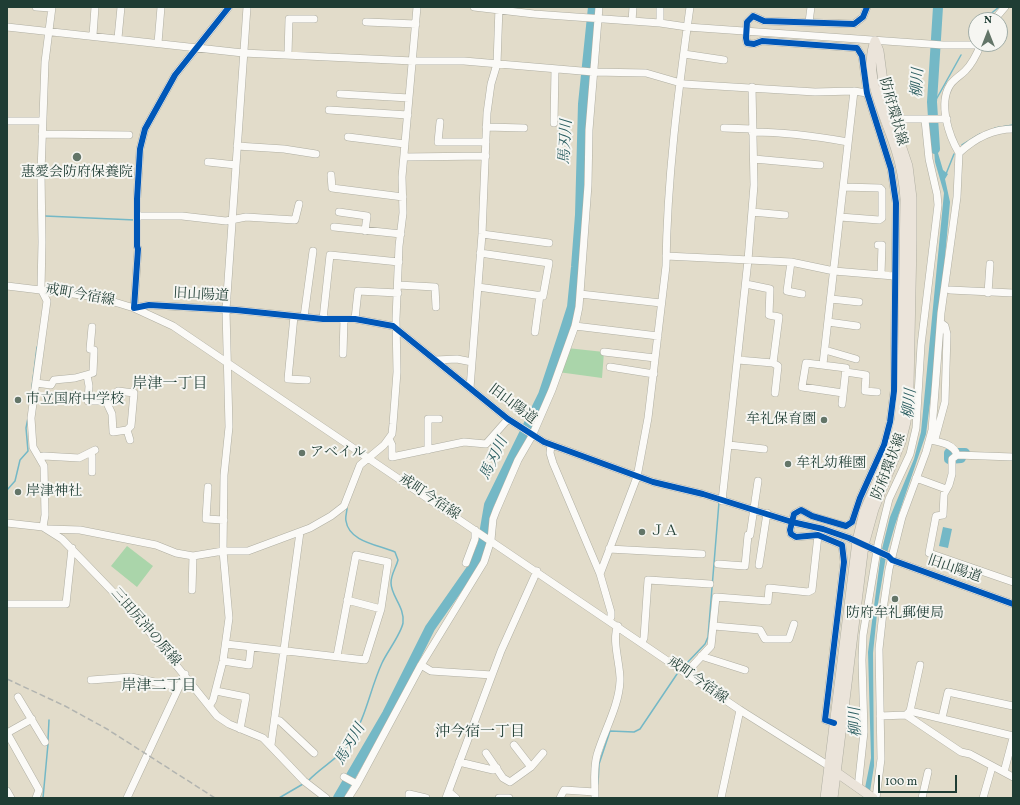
<!DOCTYPE html>
<meta charset="utf-8">
<style>
body{margin:0}
#map{position:relative;width:1020px;height:805px;overflow:hidden;background:#e2dcca;font-family:Vollkorn,serif}
canvas{display:block}
.frame{position:absolute;inset:0;border:8px solid #1f3d34;pointer-events:none}
.north{position:absolute;left:968px;top:12px;width:40px;height:40px;box-sizing:border-box;background:#f6f6f2;border:1px solid #a0aca6;border-radius:50%;rotate:0deg;font-size:11px;font-weight:700;line-height:16px;text-align:center;color:#1f3d34}
.north::after{content:'';display:block;margin:auto;width:14px;height:18px;background:#637568;clip-path:polygon(50% 0,100% 100%,50% 72%,0 100%)}
.scale{position:absolute;left:878px;top:775px;width:79px;height:18px;box-sizing:border-box;border:2px solid #1f3d34;border-top:0;padding-left:5px;font-size:12px;line-height:14px;white-space:nowrap;color:#1f3d34;-webkit-text-stroke:3px #f6f6f2;paint-order:stroke}
</style>
<div id="map">
<canvas width="1020" height="805"></canvas>
<div class="frame"></div>
<div class="north">N</div>
<div class="scale">100 m</div>
</div>
<script>
const context = document.querySelector('canvas').getContext('2d');
context.lineJoin = 'round';
function fill(path, color) {
  context.fillStyle = color;
  context.fill(path, 'evenodd');
}
function stroke(path, color, width, dash) {
  context.strokeStyle = color;
  context.lineWidth = width;
  context.lineCap = dash ? 'butt' : 'round';
  context.setLineDash(dash || []);
  context.stroke(path);
}
function drawText(font, color, halo, rows, align = 'center') {
  context.font = font + ' Vollkorn,"Noto Serif JP",serif';
  context.lineWidth = 4;
  context.setLineDash([]);
  context.textBaseline = 'middle';
  context.strokeStyle = halo;
  context.fillStyle = color;
  for (const [text, x, y, turn = 0] of rows) {
    context.save();
    context.translate(x, y);
    context.rotate((+turn || 0) * Math.PI / 180);
    context.textAlign = isNaN(turn) ? turn : align;
    if (halo) context.strokeText(text, 0, 0);
    context.fillText(text, 0, 0);
    context.restore();
  }
}
fill(new Path2D(`
 M567,348L604,352L602,378L558,372Z
 M127,546L153,566L137,587L111,566Z`), '#aad5aa');
fill(new Path2D(`
 M933,136L943,170L948,174L945,179L950,202L936,356L926,434L895,525L886,556L878,604L873,653L874,766L869,798H863L871,758L868,652L881,553L890,517L914,459L921,432L944,193L935,162Z
 M943,527L952,529L948,548L939,546Z`), '#74b8c6');
stroke(new Path2D(`
 M983,20L999,7
 M974,34L976,30
 M932,102L937,98L961,55
 M995,128L1013,125
 M962,145L980,134
 M946,174L954,154
 M45,216L135,220
 M30,403L37,347
 M7,490L15,481L20,460L28,451L26,428L28,418
 M685,665L705,644L708,637L719,502
 M48,740L49,720
 M308,781C322,766 340,758 350,742C366,718 370,689 382,663C387,652 401,634 403,623C405,607 391,596 391,583C391,574 396,568 398,560L395,552C379,545 349,542 346,521C345,517 347,512 347,508
 M598,784L599,764L610,731L634,732L640,729L677,674
 M43,798L48,744
 M279,798L303,784`), '#74b8c6', 1.5);
stroke(new Path2D(`
 M935,149L932,102L938,7
 M961,458L949,459V453H965
 M338,798L387,714L430,628L472,568L482,546L489,505L543,395L564,332L572,307L576,267L580,215L583,104L593,7`), '#74b8c6', 10);
const minor = new Path2D(`
 M36,7L51,8
 M229,7L175,75L145,129L140,149L137,199V246L138,249L134,308L149,305L236,310L323,319H355L393,326L508,419L544,442L653,482L703,494L792,522L823,529L849,538L888,556L892,560L1013,604
 M474,7L534,14L660,23L687,27L943,45H980
 M994,20L1005,7
 M632,21L633,7
 M366,22L416,24
 M809,22L811,7
 M660,23V7
 M7,27L243,53L413,61H464L593,72L646,73L684,84L815,92L854,91L867,93
 M93,35L95,7
 M118,38L121,7
 M158,43L161,7
 M684,54L724,60
 M288,55L289,19H314
 M340,94L409,98
 M329,110L408,115
 M901,119H947
 M7,121H42
 M440,122L438,142H486
 M554,123L555,69
 M486,127L524,128
 M724,128L752,129
 M752,132C785,132 815,136 848,142
 M42,134L129,135
 M348,137L405,144
 M237,146L284,149L316,154
 M959,153C949,136 938,104 950,85C954,79 960,76 965,71C973,63 977,54 981,44
 M404,157L486,156
 M754,159L820,165
 M208,162L236,165
 M331,175L332,188L403,197
 M339,212L367,216L365,231
 M752,212L785,215
 M138,216H182L226,221L246,217L295,220L299,204
 M840,217L879,220L882,218V190L880,188L843,187
 M334,227L401,234
 M482,234L549,243
 M878,245H882L881,274
 M666,256L791,262L834,271L894,276
 M791,262L787,291L802,294
 M746,284L770,289L769,315L779,317L773,363
 M398,285L435,287L436,307
 M7,286L98,297L134,308L173,326L740,710L829,766
 M478,287L543,296L549,263L480,253
 M950,290L1013,293
 M988,293L990,264
 M580,294L661,303
 M831,299L859,302
 M294,316L288,379L307,380
 M304,317L313,251
 M323,319L330,255L399,262
 M355,319L358,291L398,293
 M828,322L857,326
 M575,326L658,336
 M535,332L540,295
 M825,350L856,359
 M604,352L655,358
 M343,354L344,319
 M436,360L457,359L472,362
 M738,360L773,363L778,366L775,393
 M823,364L854,91
 M610,367L654,374
 M846,372L866,375L865,391L877,392
 M87,375L89,386L88,401H106L118,391L134,393L131,426L127,430L113,432L112,414L106,401
 M36,383L51,385L54,380L75,378L93,373L94,350L90,349L92,327
 M470,388L482,234L487,113L491,84L497,64L499,7
 M842,404L846,368L806,363L802,387L843,393
 M127,430L130,440
 M389,439L392,445V457L464,442L486,444L508,419
 M935,439L945,402L947,334L945,326L941,323
 M930,440C940,442 954,444 957,455
 M551,445L550,453L553,463L600,574L611,612V617L609,620
 M729,445L764,449
 M428,450V419H439
 M90,453L92,456V472
 M40,457L44,456L79,458L95,450
 M1013,457L957,455L952,459V474L949,485L944,494L943,515L936,516L929,553L1013,582
 M916,478L946,489
 M208,487L206,519L224,520
 M722,501L748,260L754,185L752,87
 M7,523L43,527L62,539L139,619L217,716L229,724L263,738L304,781L326,798
 M43,527L45,515L44,466L33,447L31,418L47,301L41,289L42,242L41,172L45,62L52,7
 M48,529L80,530L156,545L176,553L193,556L223,551H248L310,528L331,516L344,506L360,465L384,445L392,434L393,424L397,372L396,319L399,246L403,213L402,177L417,7
 M609,549L702,554
 M466,563L475,539V530
 M718,564L745,566L748,535H750L758,481
 M759,565L767,513
 M600,574L637,477L648,418L666,266C667,179 678,93 690,7
 M192,590L193,556
 M347,600L381,609
 M7,604H66L72,548
 M714,626L760,630L765,639H789L794,624
 M642,642L644,638L648,580L710,584
 M226,644L365,660L381,609L388,562L356,555L337,656
 M701,656L745,670
 M223,661L249,665L251,647
 M421,665L431,671L492,675
 M686,673L711,646L716,597L768,601L769,588L808,592L812,590L818,535
 M91,680L131,677L178,687
 M216,691L246,697L240,729
 M18,697L45,742
 M210,705L213,700L223,661L229,618L223,551L224,475L229,427L226,310L247,7
 M910,711L1013,736
 M906,715L961,752L970,754L1013,777
 M880,716L906,715L910,711L920,665
 M942,718L948,692L1013,706
 M276,720L280,721L314,753
 M834,723L825,720L844,562L842,545L818,535L796,537L791,534L790,530L794,514L801,510L812,516L846,526L852,522L860,498L884,445L890,422L894,391L896,203L891,169L867,93L862,56L857,48L762,41L754,44L747,43L746,38L747,22L753,16L764,21L854,24L863,17L867,7
 M7,733L39,790L36,798
 M7,733L32,719
 M271,745L300,532
 M514,745L531,767
 M486,753L503,778L510,782L531,767L543,753
 M459,762L493,770L497,768
 M1004,772L1013,738
 M344,777L357,784
 M858,788L864,732L862,660L863,635L878,544L889,499L910,454L916,428L921,345L938,205L937,194L929,159L925,120
 M7,791L11,798
 M449,792L456,798
 M127,798L185,674
 M348,798L357,784L421,665L484,562L491,540L493,519L496,511L518,460L532,436L552,390L575,326L579,307L588,185L589,130L599,7
 M409,798V794L426,798
 M446,798L501,651L537,571
 M499,798H509
 M560,798L564,790L595,792
 M595,798C595,784 593,769 597,755C604,731 619,706 620,681C621,667 611,638 618,626
 M721,798L740,710
 M876,798L881,759L879,649L884,603L889,569L902,517L926,452L932,430L941,313L957,197L959,153C974,139 992,129 1013,129
 M922,798L928,772
 M983,798L992,767`);
const major = new Path2D(`
 M833,770L873,798
 M825,798L857,541L864,512L894,441L899,420L902,387L905,199C904,182 901,166 896,150C886,117 862,75 875,41
 M833,798L864,545L874,509L901,442L906,422L909,387L912,241V198L908,166L885,97L879,51L875,41`);
stroke(minor, '#afaea2', 8);
stroke(major, '#afaea2', 10);
stroke(minor, '#fbfaf7', 7);
stroke(major, '#ebe4da', 9);
stroke(new Path2D(`
 M7,679L65,706L107,729L215,798`), '#b2b4b0', 1.5, [6, 3]);
stroke(new Path2D(`
 M229,7L175,75L145,129L140,149L137,199V246L138,249L134,308L149,305L236,310L323,319H355L393,326L508,419L544,442L653,482L703,494L792,522L823,529L849,538L888,556L892,560L1013,604
 M834,723L825,720L844,562L842,545L818,535L796,537L791,534L790,530L794,514L801,510L812,516L846,526L852,522L860,498L884,445L890,422L894,391L896,203L891,169L867,93L862,56L857,48L762,41L754,44L747,43L746,38L747,22L753,16L764,21L854,24L863,17L867,7`), '#0057b8', 6);
for (const [x, y, r, color] of [
 [77,157,5,"#637568"],
 [18,400,4,"#637568"],
 [824,420,4,"#637568"],
 [302,453,4,"#637568"],
 [788,464,4,"#637568"],
 [18,492,4,"#637568"],
 [642,532,4,"#637568"],
 [895,599,4,"#637568"]
]) {
  const dot = new Path2D();
  dot.arc(x, y, r, 0, 2 * Math.PI);
  context.fillStyle = color;
  context.fill(dot);
  stroke(dot, '#f6f6f2', 1.5);
}
drawText('14px', '#1f3d34', '#f6f6f2', [
 ["防府環状線",892,112,74],
 ["戒町今宿線",80,296,10],
 ["旧山陽道",201,296,3],
 ["旧山陽道",512,405,37],
 ["防府環状線",890,467,-69],
 ["戒町今宿線",429,498,34],
 ["旧山陽道",954,570,19],
 ["三田尻沖の原線",145,628,49],
 ["戒町今宿線",697,681,35]
]);
drawText('14px', '#1f3d34', '#f6f6f2', [
 ["惠愛会防府保養院",77,173,"center"],
 ["市立国府中学校",26,400],
 ["牟礼保育園",816,420,"right"],
 ["アベイル",310,453],
 ["牟礼幼稚園",796,464],
 ["岸津神社",26,492],
 ["ＪＡ",650,532],
 ["防府牟礼郵便局",895,614,"center"]
], 'left');
drawText('italic 15px', '#2a5d60', '#f6f6f2', [
 ["柳川",919,83,-87],
 ["馬刃川",567,142,-87],
 ["柳川",911,404,-84],
 ["馬刃川",495,459,-64],
 ["柳川",857,722,-92],
 ["馬刃川",351,745,-60]
]);
drawText('15px', '#1f3d34', '#f6f6f2', [
 ["岸津一丁目",170,385],
 ["岸津二丁目",159,687],
 ["沖今宿一丁目",480,733]
]);
</script>
